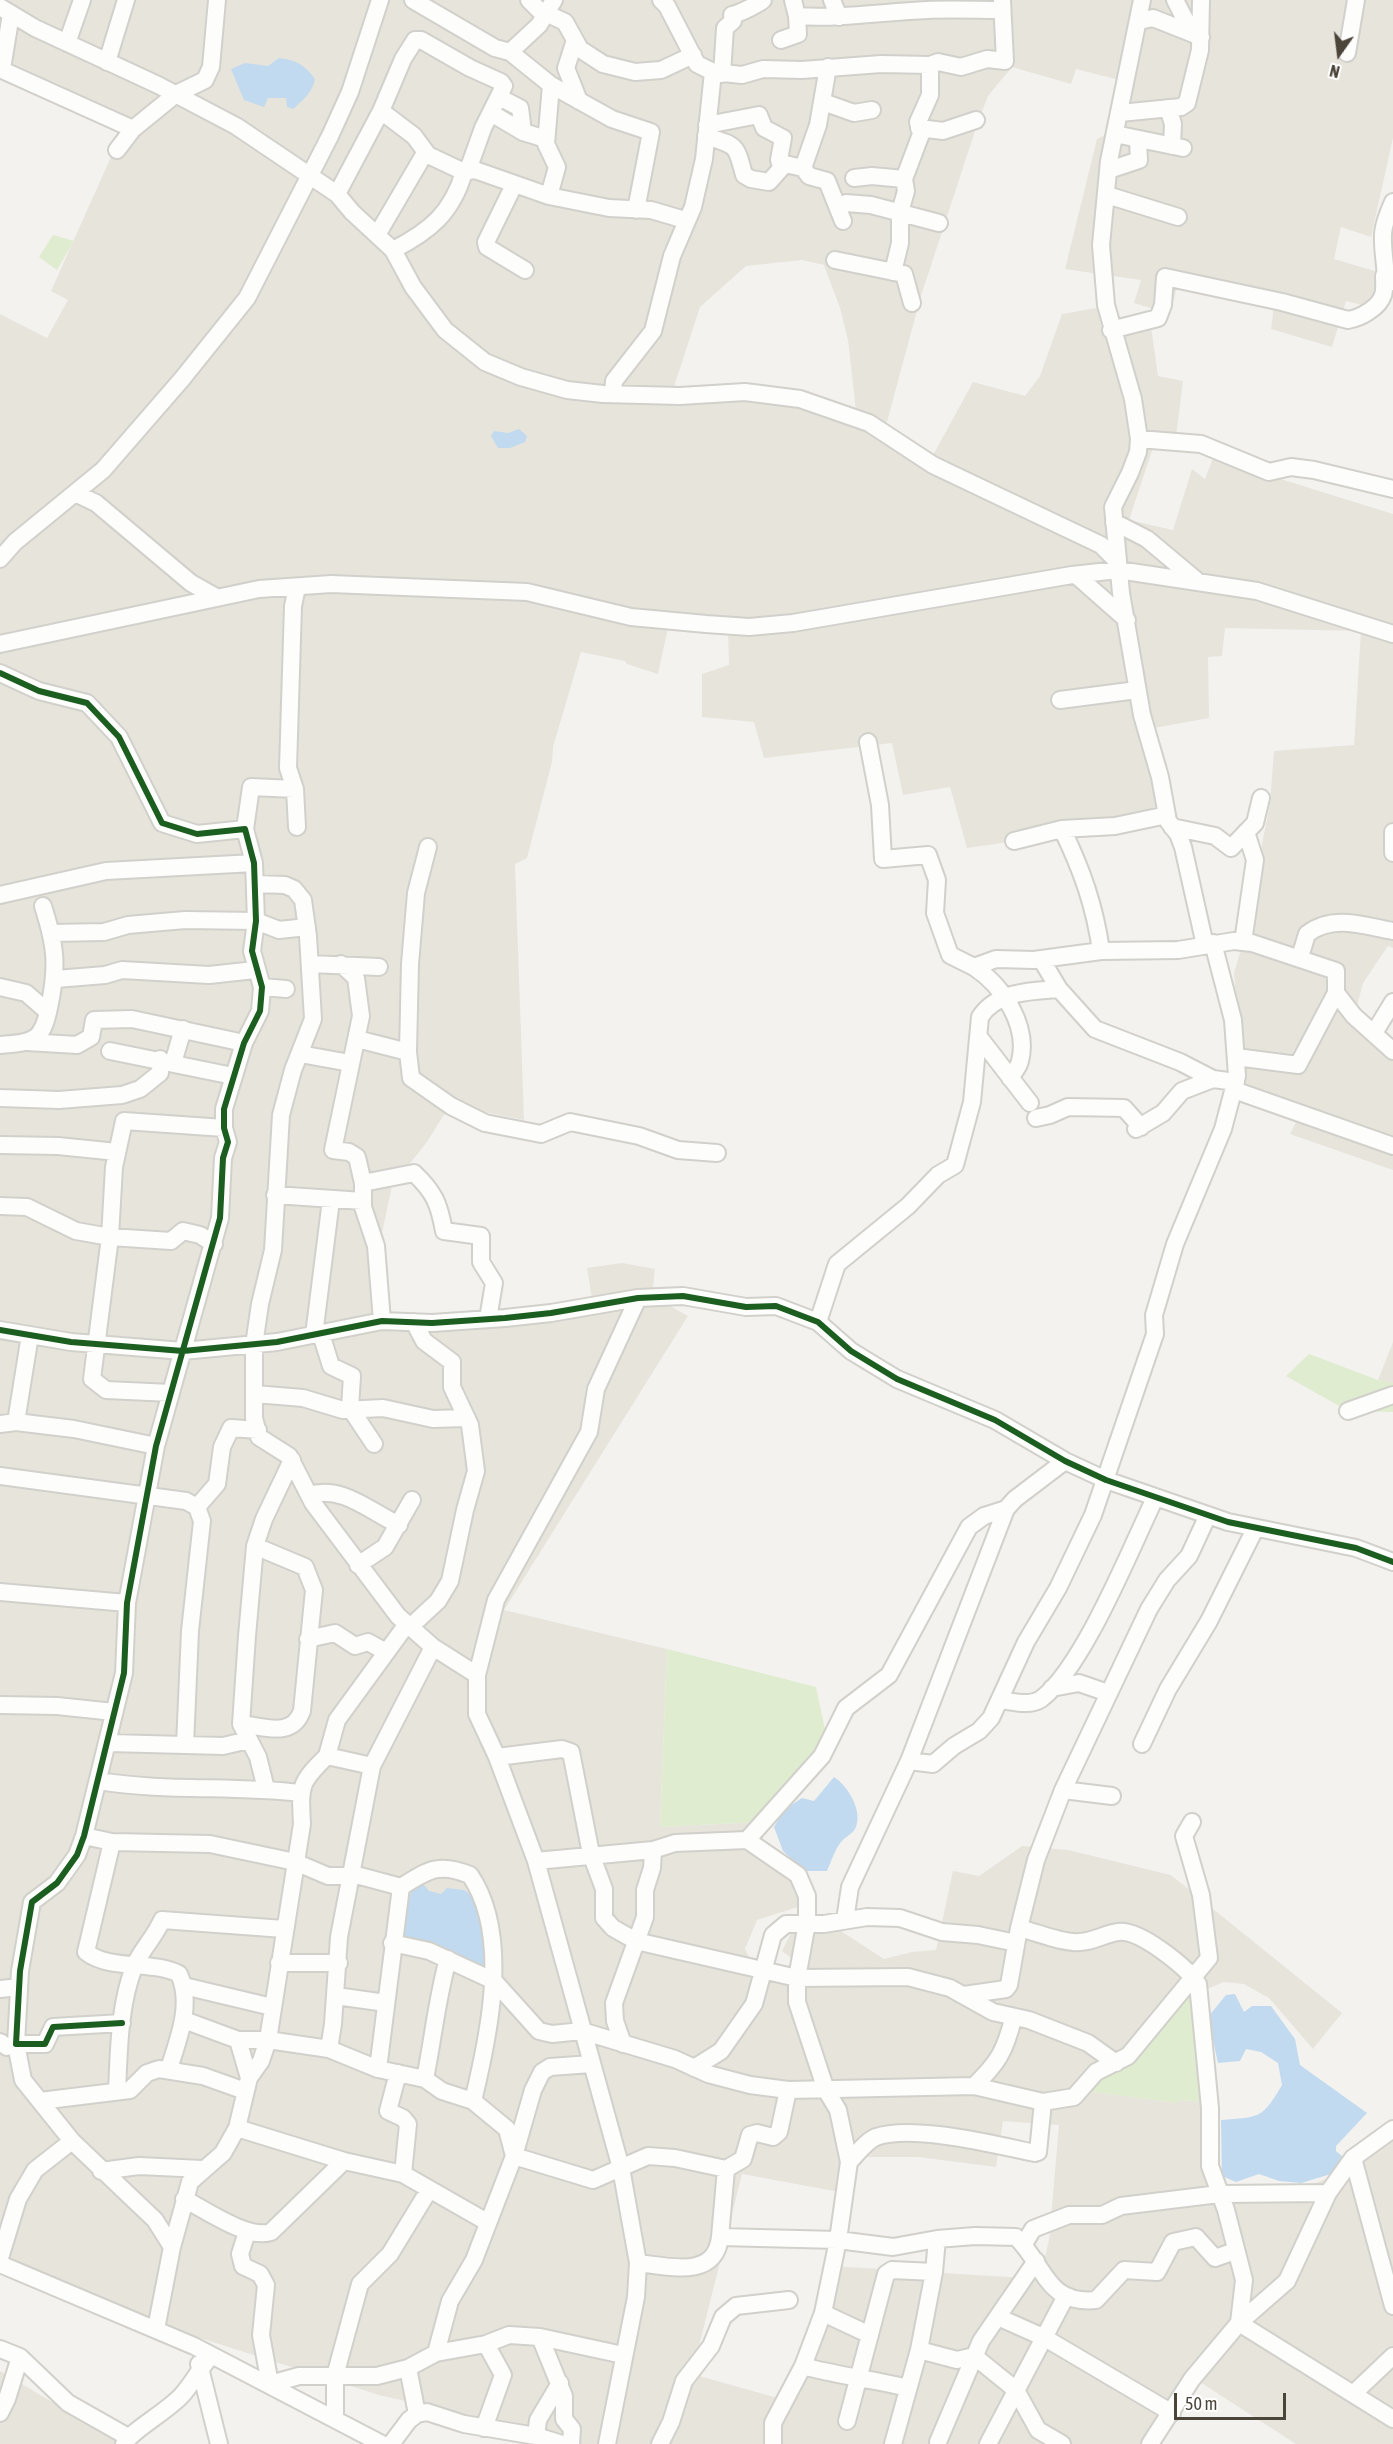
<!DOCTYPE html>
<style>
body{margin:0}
#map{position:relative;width:1393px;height:2444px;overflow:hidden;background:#f3f2ee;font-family:"Asap Condensed",sans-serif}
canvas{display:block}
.north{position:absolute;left:1309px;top:24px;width:60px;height:60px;-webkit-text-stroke:4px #fff;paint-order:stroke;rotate:194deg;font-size:16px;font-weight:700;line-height:24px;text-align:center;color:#4a4439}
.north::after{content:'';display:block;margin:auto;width:21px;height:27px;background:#4a4439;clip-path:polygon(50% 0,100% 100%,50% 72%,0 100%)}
.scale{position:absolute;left:1174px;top:2393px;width:112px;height:27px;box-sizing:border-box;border:3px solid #4a4439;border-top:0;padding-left:8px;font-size:18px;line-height:21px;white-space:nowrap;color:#4a4439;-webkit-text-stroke:4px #fff;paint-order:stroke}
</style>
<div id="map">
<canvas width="1393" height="2444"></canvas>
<div class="north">N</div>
<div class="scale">50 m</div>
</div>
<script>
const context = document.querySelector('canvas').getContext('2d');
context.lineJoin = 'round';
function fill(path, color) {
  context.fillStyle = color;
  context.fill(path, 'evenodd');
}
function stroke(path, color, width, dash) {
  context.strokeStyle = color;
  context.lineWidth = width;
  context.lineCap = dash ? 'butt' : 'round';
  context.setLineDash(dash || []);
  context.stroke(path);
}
fill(new Path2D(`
 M0,0H1393V138L1371,237L1341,227L1334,259L1378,272L1370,307L1346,301L1332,347L1271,329L1275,296L1179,279L1170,314L1134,303L1141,280L1065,269L1097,139L1113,131L1123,81L1076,69L1071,84L1012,67L988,96L978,122L921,296L885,429L932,457L973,382L1025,396L1040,376L1062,314L1108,306L1114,330L1150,320L1158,376L1183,381L1176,437L1158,433L1129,520L1173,530L1192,469L1205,479L1213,458L1393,514V948L1388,946L1363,983L1354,1017L1393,1057V1170L1290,1134L1297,1120L1237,1092L1240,1052L1234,973L1243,943L1270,803L1274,751L1354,745L1361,631L1225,628L1222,656L1208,657L1209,718L1154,728L1178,818L967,848L950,787L903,795L892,743L764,758L754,722L702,717V674L729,665L728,629L668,628L658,674L627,664L625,661L581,652L553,747L552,762L527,858L515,864L524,1120L450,1105L427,1142L392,1186L382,1233L392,1316L426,1318L593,1305L587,1268L622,1263L655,1269L652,1296L688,1316L504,1610L667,1649L660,1827L756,1822L768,1850L797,1878L804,1905L757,1920L745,1949L754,1966L774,1974L795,1961L782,1951L791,1933L827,1922L884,1959L912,1952L936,1950L953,1871L979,1876L1022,1846L1068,1850L1171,1875L1342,2013L1313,2049L1269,1998L1244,1984L1224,1982L1207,1989L1195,1987L1123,2065L1086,2091L1178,2103L1179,2100L1208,2102L1220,2181L1234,2190H1297L1334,2176L1393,2122V2444H1296L1189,2375L1146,2444H575L521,2427L379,2395L172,2329L0,2262V314L47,338L68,300L51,291L110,159L129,127L0,66ZM802,260L824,265L840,308L848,340L856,411L672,393L700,307L746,266ZM1003,2121L1059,2125L1049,2240L1040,2279L832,2266L781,2399L692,2374L742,2174L845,2193L851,2157H918L996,2167Z
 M1393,1342V1383L1378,1380Z
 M0,2371L69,2412L131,2444H0Z`), '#e7e4dc');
fill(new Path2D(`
 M53,235L74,241L57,270L39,257Z
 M1309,1354L1378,1380L1393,1383V1412L1348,1411L1286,1376Z
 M667,1649L816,1687L830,1753L756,1822L660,1827Z
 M1195,1987L1207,1989L1199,2015L1208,2102L1180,2100L1178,2103L1085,2091L1123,2065Z`), '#dfeccf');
fill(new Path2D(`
 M279,58C296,60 305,65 315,79C312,93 304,99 293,109L287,107L286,98H268L264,107L244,100L231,69L245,63L268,66Z
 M519,429L527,436L525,442L510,448H498L491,436L494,431L508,433Z
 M834,1777C848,1786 864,1812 855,1829C852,1834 845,1837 841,1842C835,1849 831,1862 827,1871H804L783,1851L774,1827L784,1810L802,1798L814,1801Z
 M423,1884L429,1891L441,1894L447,1888L464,1890L480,1901L488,1970L399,1938L396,1934L414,1885Z
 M1235,1994L1244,2012L1252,2006H1271L1295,2039L1300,2065L1367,2113L1336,2146V2151L1344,2158L1331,2174L1301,2183L1279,2181L1259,2174L1236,2182L1222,2176L1221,2120C1260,2117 1262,2119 1282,2085L1278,2063L1261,2052L1246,2049L1240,2061L1218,2063L1208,2017L1226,1995Z`), '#c1daef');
const street = new Path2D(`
 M413,0L495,48L510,52L539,25L554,0
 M529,0L539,10L565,22L580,49L603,64L635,72L661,70L693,55
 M793,0L797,16C840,19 883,12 927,10C952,9 977,10 1002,10
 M832,0L839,17
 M1142,0L1109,161L1101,245L1106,305L1133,399L1139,439L1138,452L1130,473L1113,507L1121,593L1142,715L1160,777L1168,821L1178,834L1183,847L1205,945
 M1175,0L1192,33
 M0,7L35,28L158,85L236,126L337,194L352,212L393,250L413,287L445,330L485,362L521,377L567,390L603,394L680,396L745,392L800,399L869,423L933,465L1101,545L1117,561
 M1139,21L1153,18L1201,37
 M575,40L566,68L579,101
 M781,40L798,34L797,16
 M67,43L82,0
 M510,52L551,85L612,119L651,132L636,210
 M1347,53L1356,0
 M107,62L126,0
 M0,69L133,129
 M2,69L11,14
 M713,72L742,75L763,69L802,70L881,64L930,65L938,62L961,67L987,59L1005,61L1002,0
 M722,74L725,28L733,21L732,15C739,14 760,3 763,0
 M499,97L520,108L523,132
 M823,102L854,113L872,110
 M1168,108L1173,124L1172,146
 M381,111L414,136L428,155L464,172L475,170L549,196L609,208L651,210L685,220
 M491,113L523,132L546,139
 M1120,113L1181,107L1187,103L1200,50L1201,0
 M707,125L759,115L764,128L783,138L779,160L781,166
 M919,128L943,131L976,120
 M1115,134L1183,148
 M706,136C737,146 736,144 744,175L751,179L769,182L785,164L803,168L818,125L828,67
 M117,150L133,129L176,94L205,80L211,67L217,0
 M803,168L809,176L827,181L843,221
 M1109,170L1139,160L1138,141
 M854,178L872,176L904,179
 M514,185L486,242L487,247L525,270
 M337,194L381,111L403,59L415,40H421L470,68L501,82L504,86L483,128L468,170
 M1107,195L1178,217
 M549,196L557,167L546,144L551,85
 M846,203L871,205L939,223
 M377,235L425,153
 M393,250C430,231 452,213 464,172
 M835,260L904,274L912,303
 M893,272L900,243V212L906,191L904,179L921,134L918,122L930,95V65
 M1389,283C1384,276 1386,274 1385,266C1382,236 1380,231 1393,202
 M1111,330L1158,318L1163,305L1165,277L1282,302L1348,320C1360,318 1379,308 1383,295C1385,290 1384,282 1384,276
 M613,394L614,381L653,331L672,256L693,207L704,159L713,72L697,64L667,6L661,0
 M1139,439L1201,444L1269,472L1291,467L1314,470L1393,489
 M77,494L96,503L191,583L216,597
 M1114,522L1147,539L1196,580
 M0,559L15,542L103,470L182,379L247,298L330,136L350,92L380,0
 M1076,575L1127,620
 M297,587L293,606L288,768L295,789L297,827
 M0,644L259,589L331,584L527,592L631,617L706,624L749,627L793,623L1072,575L1118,570L1257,591L1393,634
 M0,673L39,691L87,703L119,737L162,823L197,834L245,829L254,863L256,921L252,951L262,987L260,1011L244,1043L224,1109V1128L228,1142L223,1158L220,1218L156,1446L127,1603L124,1673L84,1836L77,1855L57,1883L32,1902L20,1971L16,2044H45L53,2027L122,2023
 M1060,700L1137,690
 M868,742L880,805L883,859L928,855L937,880L935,913L950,955L974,967L996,959L1034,960L1101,951L1178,950L1234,941L1252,943L1336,971V993L1354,1016L1393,1051
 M1172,827L1215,836L1231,848L1255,823L1261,798
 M245,829L251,787L295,789
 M1062,829C1082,870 1095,907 1101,951
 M1393,832V853
 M1014,841L1062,829L1115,826L1167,815
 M255,884L285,885L294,889L303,900L308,936L313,1019L293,1070L281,1115L273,1250L260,1304L254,1345V1418L259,1437L289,1456L313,1503L398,1616L433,1647L477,1675
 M0,895L106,871L254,863
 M51,933L104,932L128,925L185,920L256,921L279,930L307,927
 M1243,942L1255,860L1246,832
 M1300,957L1307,934C1333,914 1364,926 1393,931
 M1041,959L1059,989L1095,1029L1180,1062L1213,1079L1236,1082
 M310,964L379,967
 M341,964L356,978L361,1016L333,1150L349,1152L357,1157L363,1183V1207L376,1246L382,1321
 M974,967C1003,986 1029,1026 1020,1061C1019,1067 1013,1073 1010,1078
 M56,979L105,975L122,970L209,975L255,970
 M0,987L26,993L48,1012
 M262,987L286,989
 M1374,1033L1393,1002
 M979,1037L1030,1103
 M357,1039L408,1052L411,1078L451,1106L485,1123L541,1134L570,1122L639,1136L678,1150L717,1153
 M27,1042L77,1045L91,1037L94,1020L132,1019L244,1043
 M0,1045C11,1044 27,1044 36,1037C44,1031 47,1017 49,1008C58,966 56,947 43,906
 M110,1051L233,1076
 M408,1052L410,964L416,893L428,847
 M300,1054L350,1063
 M1236,1057L1298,1065L1336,993
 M173,1063L183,1029
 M1234,1090L1393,1146
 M0,1098L59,1100L122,1095L140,1089L160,1073V1059
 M1036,1118L1050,1115L1068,1107L1124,1108L1141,1127
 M1136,1129L1163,1113L1182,1091L1213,1079
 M0,1145L58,1146L117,1152
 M363,1183L414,1173C434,1192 439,1203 444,1231L481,1236V1262L494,1283L488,1319
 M275,1195L363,1201
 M0,1206L27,1207L76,1231L110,1237L171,1241L183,1231L200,1235L214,1244
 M818,1322L837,1264L908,1206L938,1175L955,1165L972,1102L980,1017C997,991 1031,991 1059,989
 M0,1330L71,1342L183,1351L277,1342L382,1321L432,1323L505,1318L551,1313L638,1298L683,1296L746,1307L776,1306L818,1322L851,1351L897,1379L995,1420L1065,1461L1106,1480L1228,1522L1356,1548L1393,1562
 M321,1334L331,1366L352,1376L350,1408L374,1444
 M314,1335L331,1200
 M171,1393L106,1390L92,1379L110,1237L114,1167L124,1121L224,1128
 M255,1394L303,1398L343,1410L383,1408L433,1419L467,1418
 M1348,1411L1393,1395
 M16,1422L30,1335
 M0,1424L16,1422L74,1429L156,1446
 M0,1476L186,1501L197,1507L202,1521L190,1631L185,1745
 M309,1495C343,1485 369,1511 399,1525
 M197,1507L217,1484L222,1447L231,1428L258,1430
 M358,1565L385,1547L412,1500
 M0,1592L127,1603
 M410,1627L438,1601L450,1581L465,1510L476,1471L470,1425L452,1387V1362L424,1341L414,1322
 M308,1639L335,1633L355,1646L368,1642L386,1652
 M1052,1688L1079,1683L1108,1693
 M1000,1700C1012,1701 1029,1707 1041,1699C1083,1668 1131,1548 1155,1498
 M0,1705L57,1706L114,1712
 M241,1724C266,1727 292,1738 302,1711L314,1590L305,1567L255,1546
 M109,1743L223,1746L249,1740
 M1142,1744L1168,1689L1209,1621L1255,1529
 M327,1756L337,1720L407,1624
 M497,1757L562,1749L571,1752L591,1854L604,1889V1918L613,1928L636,1941L797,1978L908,1977L950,1988L993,2012L1029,2020L1088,2043L1116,2063
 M909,1761L933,1764L954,1746L979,1731L991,1718L1026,1642L1058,1588L1093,1515L1155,1334L1154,1315L1175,1244L1223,1129L1237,1076L1233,1020L1213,943
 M99,1781C165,1792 234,1785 300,1793
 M266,1789L258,1757L241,1724L247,1636L255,1546L264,1519L292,1460
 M1063,1790L1112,1796
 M84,1836L112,1842L210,1844L295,1862L328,1876H360L401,1887C428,1870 439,1862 470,1875C511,1935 489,2035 473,2101
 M747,1840L798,1875L807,1896V1923L797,1978V2002L826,2090L838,2110L849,2162L838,2240L823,2313L803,2366L773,2423V2444
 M112,1842L86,1952C110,1971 152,1960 179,1974C193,2005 178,2039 169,2069
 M536,1861L653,1850L675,1843L747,1840L822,1756L846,1708L889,1675L969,1527L984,1516L1006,1509
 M845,1920L850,1887L909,1761L1006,1509L1015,1499L1065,1461
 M1019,1928C1036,1932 1056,1941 1073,1942C1090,1944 1103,1934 1118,1932C1140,1929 1186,1967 1198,1984L1210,2108V2166L1226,2210L1244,2280L1239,2323L1393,2419
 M392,1943L429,1951L494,1981L539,2031L552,2034L582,2031L675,2059L708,2074L750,2085L788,2090L974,2086L1043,2102L1074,2097L1096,2072L1128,2056L1209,1958L1201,1895L1184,1836L1192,1822
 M279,1963H339
 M184,1986L272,2007
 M0,1989L19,1987
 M964,1995L1006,1989L1009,1985L1019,1928L1036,1860L1063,1790L1149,1609L1167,1580L1189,1556L1208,1515
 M336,1996L386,2003
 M184,2020L238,2040H268L329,2049L378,2069L425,2079L442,2091L473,2101L507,2129L514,2156L593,2180L648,2156L675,2158L726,2169L743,2159L750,2135L757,2133L773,2137L779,2132L788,2090
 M238,2040L249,2078
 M0,2042L7,2047L16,2044L23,2080L72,2141L155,2220L172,2247
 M623,2044L615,2021L614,2003L645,1917V1890L652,1868L653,1850
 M329,2049L333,2024L339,1937L372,1766L433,1647
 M694,2068L721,2051L754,2004L773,1935L786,1924H824L867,1917L900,1918L942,1932L978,1935L1016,1943
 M378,2069L401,1887
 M398,2073L388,2111L403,2118L408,2124L403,2174
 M425,2079C433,2039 437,1998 448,1959
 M974,2086C998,2063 1005,2051 1013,2019
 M117,2091C119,2050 119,2006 134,1967C140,1951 155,1937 162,1920L284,1929
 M40,2101L130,2090L147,2073L159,2069L203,2076L245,2091
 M237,2128L344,2161L403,2174L487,2222
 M1353,2158L1393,2306
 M849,2162C857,2154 866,2141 876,2137C913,2124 996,2145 1035,2153L1038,2152L1043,2102
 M101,2171L139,2166L202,2169
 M184,2199C206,2210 248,2240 271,2232L344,2161
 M247,2232L240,2254L243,2266L260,2274L266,2285L261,2335L270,2384L299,2376H377L408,2368L436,2353L486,2344L509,2335L540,2337L623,2355
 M720,2237L726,2169
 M1024,2244L1033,2229L1069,2215H1102L1121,2206L1219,2194L1328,2193
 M0,2258L18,2199L35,2170L72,2141
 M638,2263C668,2266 715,2280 720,2237L838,2240L893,2247L937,2239L975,2236L1016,2237C1045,2265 1046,2305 1096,2300L1124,2270L1157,2272L1173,2242L1196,2237L1215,2258L1235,2251
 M0,2264L194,2346L382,2444
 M823,2313L870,2335
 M998,2317L1045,2338L1172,2413
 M156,2329L172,2247L190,2182L223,2153L237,2128L249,2078L261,2061L268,2040L302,1824C300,1786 299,1783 327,1756L372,1766
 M540,2337L564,2396V2419L572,2429L571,2444
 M0,2349L20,2357L68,2403L128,2437
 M919,2350L957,2360L974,2356L1016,2390L1038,2430L1062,2444
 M436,2353L450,2301L474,2260L514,2156L533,2090L542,2072L550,2067L591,2064
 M199,2364L219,2444
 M803,2366C838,2376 873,2379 908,2388
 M408,2368L417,2414
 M1353,2394L1393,2356
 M0,2413L7,2399L20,2357
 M335,2419V2376L360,2284L390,2254L429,2190
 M847,2421L886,2274L892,2270L934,2272
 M484,2428L503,2375L486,2344
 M536,2436L538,2420L560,2383
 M938,2442L981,2341L1036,2261
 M124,2444C132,2430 168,2411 182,2395C193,2383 200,2368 211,2356
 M391,2444L409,2420L417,2414L427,2412L464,2424L536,2436L562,2444
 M607,2444L636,2297L638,2263L621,2168L536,1861L497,1757L477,1714V1675L496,1600L589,1432L596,1389L638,1298
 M660,2444L671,2422L684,2381L711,2346L723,2317L736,2306L789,2300
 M893,2444L919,2350L934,2272L937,2239
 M988,2444L1066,2296
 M1150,2444L1192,2379L1239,2323L1287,2281L1328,2193L1353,2158L1393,2129`);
stroke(street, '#d1d0cb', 20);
stroke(street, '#fdfdfc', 16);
stroke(new Path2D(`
 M0,673L39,691L87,703L119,737L162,823L197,834L245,829L254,863L256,921L252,951L262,987L260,1011L244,1043L224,1109V1128L228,1142L223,1158L220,1218L156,1446L127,1603L124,1673L84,1836L77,1855L57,1883L32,1902L20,1971L16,2044H45L53,2027L122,2023
 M0,1330L71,1342L183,1351L277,1342L382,1321L432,1323L505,1318L551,1313L638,1298L683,1296L746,1307L776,1306L818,1322L851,1351L897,1379L995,1420L1065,1461L1106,1480L1228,1522L1356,1548L1393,1562`), '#1b5e20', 6);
</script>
